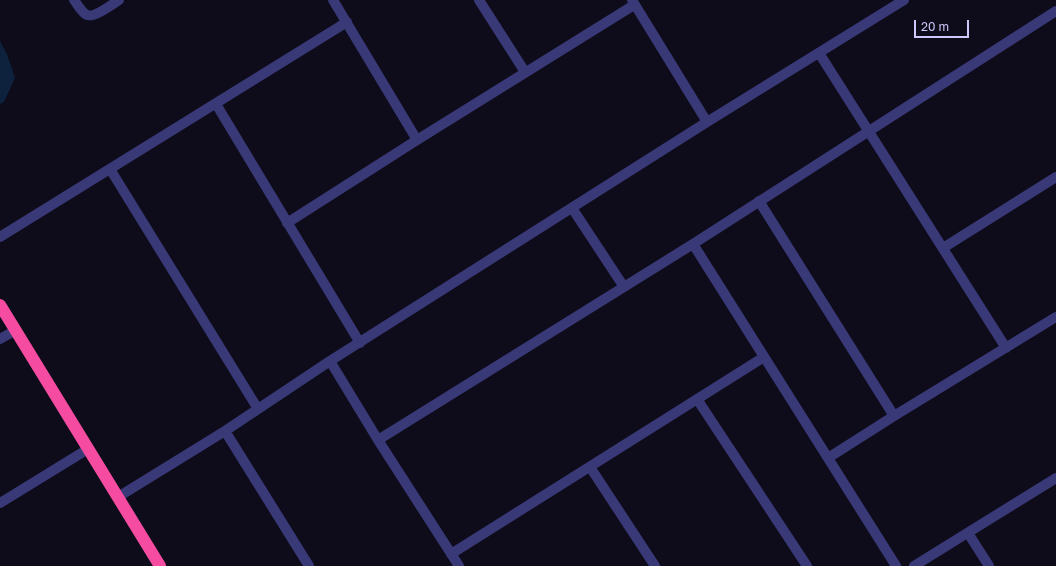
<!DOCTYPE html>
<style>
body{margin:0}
#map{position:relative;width:1056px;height:566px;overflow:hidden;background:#0e0c1b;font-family:"Golos Text",sans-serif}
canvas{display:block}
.scale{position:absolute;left:914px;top:20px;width:55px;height:18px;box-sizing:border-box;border:2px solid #cec9fc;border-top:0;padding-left:5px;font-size:12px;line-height:14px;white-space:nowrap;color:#cec9fc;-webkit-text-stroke:3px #0e0c1b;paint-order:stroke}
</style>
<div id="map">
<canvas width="1056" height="566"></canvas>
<div class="scale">20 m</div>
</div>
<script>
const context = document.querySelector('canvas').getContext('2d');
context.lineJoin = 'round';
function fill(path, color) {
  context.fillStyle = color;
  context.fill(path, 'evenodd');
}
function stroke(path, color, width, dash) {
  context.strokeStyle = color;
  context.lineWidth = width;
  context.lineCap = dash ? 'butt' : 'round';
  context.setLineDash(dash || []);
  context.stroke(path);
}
fill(new Path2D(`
 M0,41L7,54L15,78L4,102L0,104Z`), '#0e213d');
stroke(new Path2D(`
 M74,0C78,5 82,13 87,15C94,18 113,4 119,0
 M333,0L417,140
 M479,0L525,72
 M632,0L707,122
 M819,53L1006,348
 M216,104L360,343
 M110,169L258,409
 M759,201L894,416
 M572,208L624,287
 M287,223L417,140L634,5
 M0,237L347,22
 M693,244L896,566
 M943,248L1056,177
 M0,339L16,330
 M330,361L378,440L459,566
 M697,399L807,566
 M225,431L309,566
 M378,440L693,244L1056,11
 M828,458L894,416L1056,317
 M590,467L655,566
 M118,497L225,431L330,361L707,122L904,0
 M0,503L88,449
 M968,533L989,566
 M451,554L764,357
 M914,566L1056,478`), '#3a3977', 10);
stroke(new Path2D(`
 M0,305L160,566`), '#f54ba0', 12);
</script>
